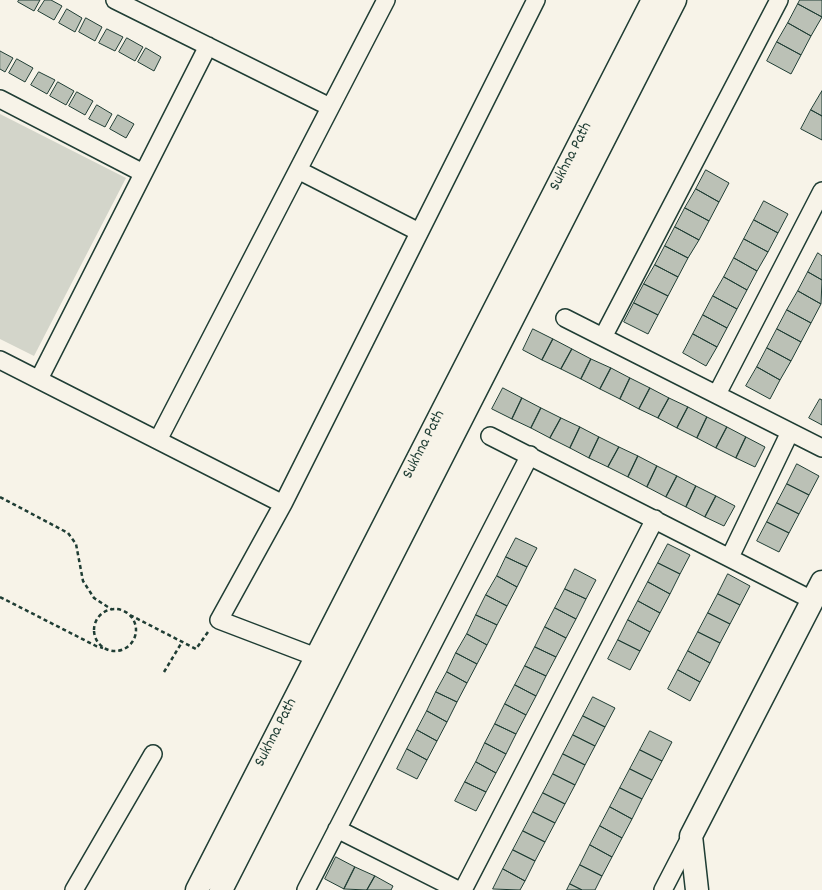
<!DOCTYPE html>
<style>
body{margin:0}
canvas{display:block;background:#f7f3e8}
</style>
<canvas width="822" height="890"></canvas>
<script>
const context = document.querySelector('canvas').getContext('2d');
context.lineJoin = 'round';
function fill(path, color) {
  context.fillStyle = color;
  context.fill(path, 'evenodd');
}
function stroke(path, color, width, dash) {
  context.strokeStyle = color;
  context.lineWidth = width;
  context.lineCap = dash ? 'butt' : 'round';
  context.setLineDash(dash || []);
  context.stroke(path);
}
function drawText(font, color, halo, rows, align = 'center') {
  context.font = font + ' Dekko,sans-serif';
  context.lineWidth = 3.5;
  context.setLineDash([]);
  context.textBaseline = 'middle';
  context.strokeStyle = halo;
  context.fillStyle = color;
  for (const [text, x, y, turn = 0] of rows) {
    context.save();
    context.translate(x, y);
    context.rotate((+turn || 0) * Math.PI / 180);
    context.textAlign = isNaN(turn) ? turn : align;
    if (halo) context.strokeText(text, 0, 0);
    context.fillText(text, 0, 0);
    context.restore();
  }
}
fill(new Path2D(`
 M0,114L126,178L34,356L0,339Z`), '#d3d5ca');
const building = new Path2D(`
 M19,0H40L34,11L18,2Z
 M45,0H51L62,6L54,20L38,11Z
 M800,0H822V17L798,4Z
 M798,4L822,17L811,36L788,23Z
 M67,9L82,18L75,32L59,23Z
 M86,18L102,27L95,41L79,32Z
 M788,23L811,36L801,55L777,42Z
 M107,29L123,37L115,51L99,43Z
 M127,38L143,47L135,61L119,52Z
 M777,42L801,55L791,74L767,61Z
 M146,48L161,57L154,71L138,62Z
 M0,51L13,58L5,72L0,69Z
 M17,59L33,68L25,82L9,73Z
 M39,72L55,80L47,94L31,85Z
 M58,82L74,91L66,105L50,96Z
 M822,91V116L811,110Z
 M77,92L93,101L85,115L69,106Z
 M97,105L112,114L105,127L89,119Z
 M811,110L822,116V140L801,129Z
 M118,115L134,124L126,138L110,129Z
 M706,170L729,183L719,202L696,189Z
 M696,189L719,202L709,221L685,208Z
 M764,201L788,214L778,233L754,220Z
 M685,208L709,221L699,240L675,227Z
 M754,220L778,233L768,252L744,239Z
 M675,227L699,240L688,258L665,246Z
 M744,239L768,252L757,271L734,258Z
 M665,246L688,258L678,277L655,265Z
 M818,253L822,256V280L808,272Z
 M734,258L757,271L747,290L724,277Z
 M655,265L678,277L668,296L644,284Z
 M808,272L822,280L821,304L798,291Z
 M724,277L747,290L737,309L713,296Z
 M644,284L668,296L658,315L634,303Z
 M798,291L821,304L811,323L787,310Z
 M713,296L737,309L727,328L703,315Z
 M634,303L658,315L648,334L624,322Z
 M787,310L811,323L801,342L777,329Z
 M703,315L727,328L717,347L693,334Z
 M533,329L553,339L542,360L523,350Z
 M777,329L801,342L791,361L767,348Z
 M693,334L717,347L706,366L683,353Z
 M553,339L572,349L561,369L542,360Z
 M767,348L791,361L780,380L757,367Z
 M572,349L591,359L581,379L561,369Z
 M591,359L611,368L600,389L581,379Z
 M757,367L780,380L770,399L746,386Z
 M611,368L630,378L620,399L600,389Z
 M630,378L650,388L639,409L620,399Z
 M503,388L522,398L512,419L492,409Z
 M650,388L669,398L658,418L639,409Z
 M522,398L541,408L531,428L512,419Z
 M669,398L688,407L677,428L658,418Z
 M820,399L822,400V425L809,418Z
 M688,407L707,417L697,438L677,428Z
 M541,408L561,418L550,438L531,428Z
 M707,417L727,427L716,448L697,438Z
 M561,418L580,427L570,448L550,438Z
 M580,427L599,437L589,458L570,448Z
 M727,427L746,437L736,458L716,448Z
 M599,437L619,447L608,467L589,458Z
 M746,437L765,447L755,467L736,458Z
 M619,447L638,456L628,477L608,467Z
 M638,456L657,466L647,487L628,477Z
 M797,464L819,476L809,495L787,484Z
 M657,466L677,476L666,497L647,487Z
 M677,476L696,486L686,507L666,497Z
 M787,484L809,495L799,514L777,503Z
 M696,486L716,496L705,517L686,507Z
 M716,496L735,506L724,526L705,517Z
 M777,503L799,514L789,533L767,522Z
 M767,522L789,533L779,552L757,541Z
 M516,538L537,548L527,567L506,557Z
 M668,544L690,555L680,574L658,563Z
 M506,557L527,567L517,587L497,576Z
 M658,563L680,574L670,594L648,582Z
 M575,569L596,580L586,599L565,589Z
 M728,574L750,586L740,605L718,594Z
 M497,576L517,587L507,606L486,595Z
 M648,582L670,594L660,613L638,601Z
 M565,589L586,599L576,619L555,608Z
 M718,594L740,605L730,624L708,613Z
 M486,595L507,606L497,625L476,615Z
 M638,601L660,613L650,632L628,620Z
 M555,608L576,619L566,638L545,627Z
 M708,613L730,624L720,643L698,632Z
 M476,615L497,625L487,645L467,634Z
 M628,620L650,632L640,651L618,640Z
 M545,627L566,638L556,657L535,647Z
 M698,632L720,643L710,663L688,651Z
 M467,634L487,645L477,664L456,653Z
 M618,640L640,651L630,670L608,659Z
 M535,647L556,657L546,676L525,666Z
 M688,651L710,663L700,682L678,670Z
 M456,653L477,664L467,683L447,672Z
 M525,666L546,676L536,696L515,685Z
 M678,670L700,682L690,701L668,689Z
 M447,672L467,683L457,702L436,692Z
 M515,685L536,696L526,715L505,704Z
 M436,692L457,702L447,722L427,711Z
 M593,697L615,708L605,727L583,716Z
 M505,704L526,715L516,734L495,724Z
 M427,711L447,722L437,741L417,730Z
 M583,716L605,727L595,746L573,735Z
 M495,724L516,734L506,754L485,743Z
 M417,730L437,741L427,760L407,749Z
 M650,731L672,742L662,761L640,750Z
 M573,735L595,746L585,765L563,754Z
 M485,743L506,754L496,773L476,762Z
 M407,749L427,760L417,779L397,769Z
 M640,750L662,761L652,780L630,769Z
 M563,754L585,765L575,785L553,774Z
 M476,762L496,773L486,792L465,782Z
 M630,769L652,780L642,799L620,788Z
 M553,774L575,785L565,804L543,793Z
 M465,782L486,792L476,811L455,801Z
 M620,788L642,799L632,819L610,807Z
 M543,793L565,804L555,823L533,812Z
 M610,807L632,819L622,838L600,826Z
 M533,812L555,823L545,842L523,831Z
 M600,826L622,838L612,857L590,845Z
 M523,831L545,842L535,861L513,850Z
 M590,845L612,857L602,876L580,865Z
 M513,850L535,861L525,881L503,869Z
 M336,857L355,867L344,889L325,879Z
 M580,865L602,876L595,890H582L570,884Z
 M355,867L375,876L367,890L344,889Z
 M503,869L525,881L520,890L493,889Z
 M375,876L393,886L391,890H367Z
 M570,884L582,890H567Z`);
fill(building, '#bbc1b6');
stroke(building, '#1f3d34', 1);
const minor = new Path2D(`
 M115,0L330,107
 M0,99L143,173
 M298,170L419,232
 M565,318L822,448
 M603,337L779,0
 M0,360L283,504
 M39,379L208,46
 M717,394L822,191
 M490,436L812,600
 M158,440L386,0
 M730,557L790,432
 M316,657L219,620L283,504L536,0
 M337,829L458,890
 M74,890L153,754
 M306,890L530,455
 M463,890L655,519
 M663,890L691,836`);
const tertiary = new Path2D(`
 M697,890L691,836L822,582`);
const secondary = new Path2D(`
 M197,890L653,0
 M221,890L675,0`);
stroke(minor, '#1f3d34', 20);
stroke(tertiary, '#1f3d34', 25);
stroke(secondary, '#1f3d34', 25);
stroke(new Path2D(`
 M0,497L68,533L76,544L83,581L94,598L111,609
 M0,597L96,646L103,648
 M94 630a21 21 0 1 1 42 0a21 21 0 1 1-42 0Z
 M130,615L196,649L208,632
 M164,672L182,642`), '#1f3d34', 2.5, [4, 3]);
stroke(minor, '#f7f3e8', 17);
stroke(tertiary, '#f7f3e8', 22);
stroke(secondary, '#f7f3e8', 22);
drawText('16px', '#1f3d34', '#f7f3e8', [
 ["Sukhna Path",572,157,-63],
 ["Sukhna Path",425,445,-63],
 ["Sukhna Path",277,733,-63]
]);
</script>
